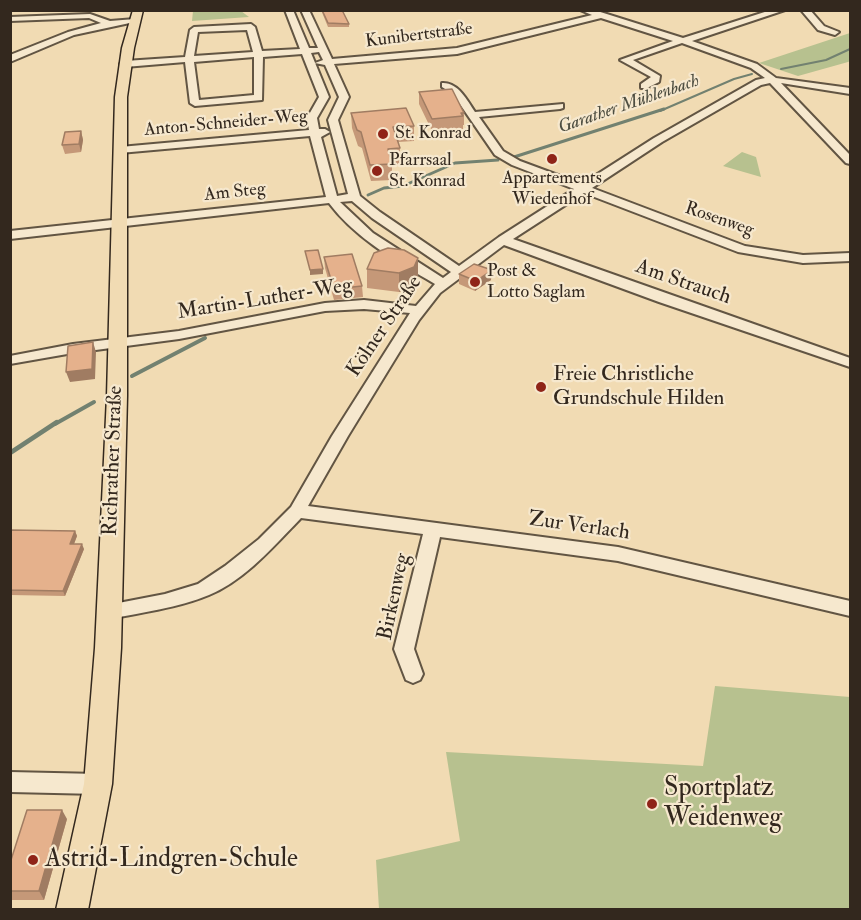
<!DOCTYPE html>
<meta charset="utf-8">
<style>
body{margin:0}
#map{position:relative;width:861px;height:920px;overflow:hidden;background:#f1dbb3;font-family:"IM FELL Double Pica",serif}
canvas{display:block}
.frame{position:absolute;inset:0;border:12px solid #33281e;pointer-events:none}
</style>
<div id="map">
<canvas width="861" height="920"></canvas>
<div class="frame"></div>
</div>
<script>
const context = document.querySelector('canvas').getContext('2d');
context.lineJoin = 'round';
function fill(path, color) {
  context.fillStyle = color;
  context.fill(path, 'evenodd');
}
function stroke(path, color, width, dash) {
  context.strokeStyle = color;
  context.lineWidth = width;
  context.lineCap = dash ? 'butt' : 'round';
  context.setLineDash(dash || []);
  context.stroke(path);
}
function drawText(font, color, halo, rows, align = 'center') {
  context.font = font + ' "IM FELL Double Pica",serif';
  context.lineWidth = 4.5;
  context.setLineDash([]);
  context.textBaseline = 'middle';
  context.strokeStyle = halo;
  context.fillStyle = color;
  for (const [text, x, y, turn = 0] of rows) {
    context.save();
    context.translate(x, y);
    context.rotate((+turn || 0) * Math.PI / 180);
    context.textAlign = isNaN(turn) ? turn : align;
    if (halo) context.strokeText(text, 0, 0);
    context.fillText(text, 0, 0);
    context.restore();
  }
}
fill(new Path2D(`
 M193,11H241L249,17L192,21Z
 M850,33V61L848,62L798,76L759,63Z
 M742,152L756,157L761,177L723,166Z
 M715,686L850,697V909H379L376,860L460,841L446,752L703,766Z`), '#b7c18f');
stroke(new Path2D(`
 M781,69L826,60L850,49
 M660,111L734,79L752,74`), '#728170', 2);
stroke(new Path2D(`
 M514,157L664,109
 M368,195L384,188L403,186L455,163L498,160`), '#728170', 3);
stroke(new Path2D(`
 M132,376L205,338
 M55,424L94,402`), '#728170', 4);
stroke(new Path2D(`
 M10,453L57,422`), '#728170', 4.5);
const minor = new Path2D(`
 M285,10H293L309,48H318L301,10H309L332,59L457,48L592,15L580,10H594L683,38L771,10H785L692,41L757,64L776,78L850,88V94L781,83L850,155V164L846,163L770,83L761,85L662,142L592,188L745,246L803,255L850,253V261L803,263L738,252L584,193L513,239L850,358V367L659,302L504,245L440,293L419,320L348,436L308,506L618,547L850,601V616L618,561L440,537L414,649L423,674L420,680L413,683L406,680L394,649L423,534L301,518C275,545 245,580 209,595C178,608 143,612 110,619L103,616L100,611L103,606L165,594L198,584L225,566L259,539L291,507L332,436L410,313L364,309L325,311L179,339L73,353L10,364V356L73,344L179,331L325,303L364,300L416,306L435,284C398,262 356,239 329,203L10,239V231L326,197L310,136L120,153L115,150L120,147L309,130L307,118L319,97L302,54L263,57L262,100L195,106L190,103L185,62L125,67L120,64L125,61L185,57L190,30L194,27L251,24L255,27L262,51L300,49ZM601,18L673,41L620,60L651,77L641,84V88H647L659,82L660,76L633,60L682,43L751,68L765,78L756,80L654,138L582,184L520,161L503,151L479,117L560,109L563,108V104L475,112C467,100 458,82 442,83V87L453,94L495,155L512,165L574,189L499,237L459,266L380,212L360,196L338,120L349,97L334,64L457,54ZM247,30L253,52L194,56L198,32ZM319,52L323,60L315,63L325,65L339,97L328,120L348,194L337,196L321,137L330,132L325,129H319L317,118L329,97L311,53ZM254,57V95L199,100L194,62ZM352,201L372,218L451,272L443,278L373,233L340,202Z
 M801,10H810L824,26L839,32L835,35L818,30Z
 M90,14L110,21L135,19L139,21L74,35L10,62V55L68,32L101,23L89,18L10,21V17Z
 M10,772L98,774L106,777L109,784L106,791L98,794L10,792Z`);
const major = new Path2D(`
 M133,10H143L134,48L127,97V396L121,648L112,784L88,910H56L84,784L95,648L107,396L115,97L122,48Z`);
stroke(minor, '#625543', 4);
stroke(major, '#33281e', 3);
fill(minor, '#f6e8ce');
fill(major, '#f1dbb3');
fill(new Path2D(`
 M321,10H342L349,24V27H328Z
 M419,92L464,113V125H463V129L432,131L419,104Z
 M351,113L414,126V141L398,142L400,148V164L392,165V180L371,181L362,148L358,146L352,128Z
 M81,131L83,140L81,152L65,154L62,145Z
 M374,253L418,276L415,286L399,292L367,288V269Z
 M324,257L362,286L363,297L334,300L325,268Z
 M459,274L491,280L475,291L459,284Z
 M10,530L75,531L77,536L74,544L84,549L65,596L10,595Z
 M67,819L44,900H10V863Z`), '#c59878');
fill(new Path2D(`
 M81,131L83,140L81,152L79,144Z
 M418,258V276L415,286L399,292V273Z
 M323,269V274L310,275V270Z
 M492,270L491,280L475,291L476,281Z
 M93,342L96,352L95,379L70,382L66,372Z
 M75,531L77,536L72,549L70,544Z
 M82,544L84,549L65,596L63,591Z
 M62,810L67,819L44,900L39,891Z`), '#a07c62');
const building = new Path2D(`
 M322,10H342L349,24L328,23Z
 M452,89L464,113H461L463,116L432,119L419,92Z
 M406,108L414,126L393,127L400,148L388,149L392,164L370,165L361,132L357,130L351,113Z
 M81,131L79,144L62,145L65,132Z
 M388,248L404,250L418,258L414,267L399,273L367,269L374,253Z
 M318,250L323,269L310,270L305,251Z
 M352,254L362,286L334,289L324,257Z
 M474,264L492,270L476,281L459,274Z
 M93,342L92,369L66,372L68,346Z
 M10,530L75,531L70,544H82L63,591L10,590Z
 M27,810H62L39,891H10V863Z`);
fill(building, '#e5b18c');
stroke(building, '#a07c62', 1.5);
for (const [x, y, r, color] of [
 [383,134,6,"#8f2418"],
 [552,159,6,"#8f2418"],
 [377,171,6,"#8f2418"],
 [475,282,6,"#8f2418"],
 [541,387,6,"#8f2418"],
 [652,804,6,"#8f2418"],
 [33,860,6,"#8f2418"]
]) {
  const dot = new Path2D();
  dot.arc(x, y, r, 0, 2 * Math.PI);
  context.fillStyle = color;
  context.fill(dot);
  stroke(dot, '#f6e8ce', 2);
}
drawText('18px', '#33281e', '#f6e8ce', [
 ["Kunibertstraße",419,36,-7],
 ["Anton-Schneider-Weg",226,124,-5],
 ["Am Steg",235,193,-6],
 ["Rosenweg",719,220,19]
]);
drawText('italic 18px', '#4d4d40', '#f6e8ce', [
 ["Garather Mühlenbach",629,105,-19]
]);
drawText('18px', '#33281e', '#f6e8ce', [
 ["St. Konrad",395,134],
 ["Pfarrsaal",389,161],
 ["St. Konrad",389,182],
 ["Appartements",552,179,"center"],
 ["Wiedenhof",552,200,"center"],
 ["Post &",487,272],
 ["Lotto Saglam",487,293]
], 'left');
drawText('21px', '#33281e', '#f6e8ce', [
 ["Am Strauch",683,283,19],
 ["Martin-Luther-Weg",265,300,-9],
 ["Kölner Straße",385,327,-56],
 ["Richrather Straße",114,461,-88],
 ["Zur Verlach",579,527,8],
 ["Birkenweg",395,597,-78]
]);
drawText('21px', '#33281e', '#f6e8ce', [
 ["Freie Christliche",553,375],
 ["Grundschule Hilden",553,399]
], 'left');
drawText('26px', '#33281e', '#f6e8ce', [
 ["Sportplatz",664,789],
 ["Weidenweg",664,819],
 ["Astrid-Lindgren-Schule",45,860]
], 'left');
</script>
